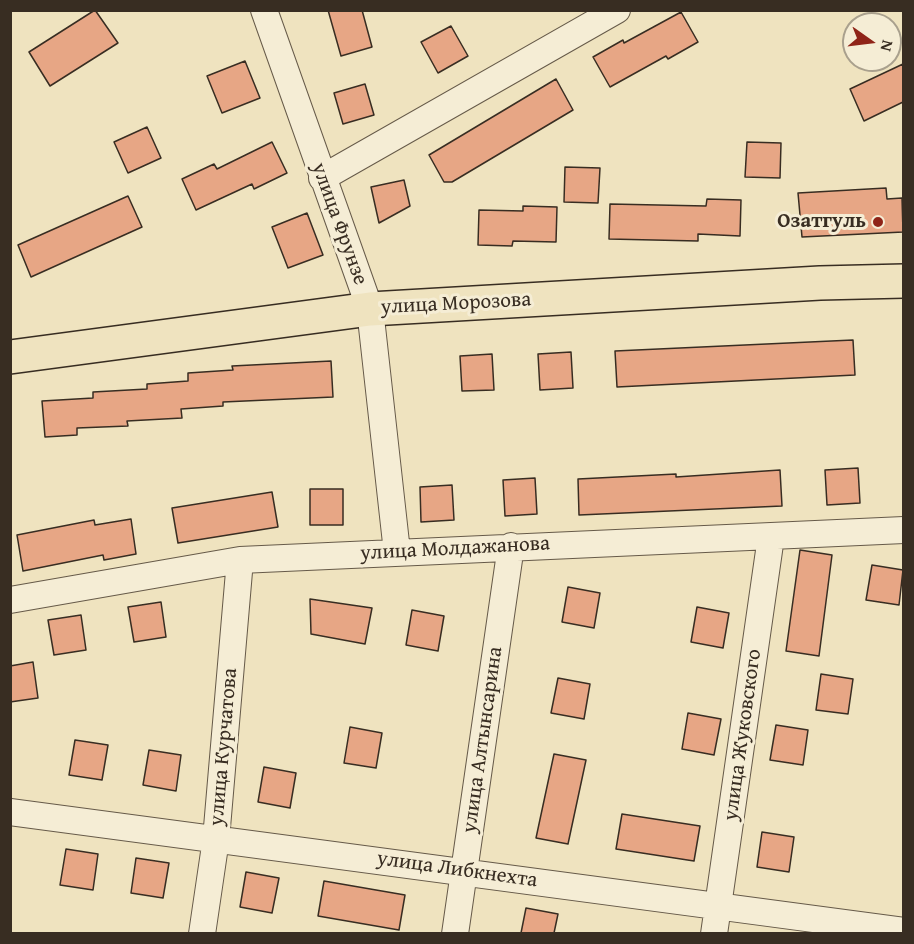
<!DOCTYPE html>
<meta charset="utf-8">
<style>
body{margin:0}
#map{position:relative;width:914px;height:944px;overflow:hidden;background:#efe3bf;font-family:"Gentium Book Plus",serif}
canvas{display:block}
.frame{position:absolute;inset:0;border:12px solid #382d22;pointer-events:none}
.north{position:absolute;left:842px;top:12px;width:60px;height:60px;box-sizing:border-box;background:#f5edd5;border:2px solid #a9a08d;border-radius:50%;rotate:104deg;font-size:16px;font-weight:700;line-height:24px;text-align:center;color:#382d22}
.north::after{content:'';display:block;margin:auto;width:21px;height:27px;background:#8f2418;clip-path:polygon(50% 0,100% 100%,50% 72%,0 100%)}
</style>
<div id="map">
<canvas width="914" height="944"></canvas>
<div class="frame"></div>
<div class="north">N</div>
</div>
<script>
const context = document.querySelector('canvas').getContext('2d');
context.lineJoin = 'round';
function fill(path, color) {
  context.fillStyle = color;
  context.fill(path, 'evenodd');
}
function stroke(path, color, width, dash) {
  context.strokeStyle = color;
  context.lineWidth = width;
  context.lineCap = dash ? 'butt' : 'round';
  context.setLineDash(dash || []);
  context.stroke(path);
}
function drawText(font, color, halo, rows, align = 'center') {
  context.font = font + ' "Gentium Book Plus",serif';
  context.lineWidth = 6;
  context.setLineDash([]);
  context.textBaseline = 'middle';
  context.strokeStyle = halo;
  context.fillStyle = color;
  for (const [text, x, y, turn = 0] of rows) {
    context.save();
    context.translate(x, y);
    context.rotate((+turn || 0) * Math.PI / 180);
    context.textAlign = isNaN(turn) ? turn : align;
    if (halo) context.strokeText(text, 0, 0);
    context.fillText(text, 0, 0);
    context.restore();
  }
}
const building = new Path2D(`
 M95,10L118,43L50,86L29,52Z
 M328,10H362L372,47L341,56Z
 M681,12L698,42L668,59L666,56L610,87L593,57L623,40L624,43Z
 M451,26L468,56L438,73L421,42Z
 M245,61L260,98L222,113L207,76Z
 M903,64V102L864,121L850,89Z
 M556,79L573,110L452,182H444L429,155Z
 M365,84L374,115L343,124L334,93Z
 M147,127L161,158L128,173L114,142Z
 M272,142L287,173L254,189L252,184L196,210L182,179L214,164L217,169Z
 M747,142L781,143L780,178L745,177Z
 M565,167L600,168L598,203L564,202Z
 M404,180L410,206L379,223L371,187Z
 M886,188L887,199L902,198L903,232L802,237L798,193Z
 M128,196L142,227L31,277L18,245Z
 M707,199L741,200L740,236L698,234V241L609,239L610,204L706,206Z
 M523,206L557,207L556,242L513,241L512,246L478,245L479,210L523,211Z
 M307,213L323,255L288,268L272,227Z
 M853,340L855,375L617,387L615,351Z
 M571,352L573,388L540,390L538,354Z
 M492,354L494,390L462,391L460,356Z
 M331,361L333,397L223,402V406L181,409L182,418L127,421L128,426L77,428V435L45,437L42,401L93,398V392L147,389V384L188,381V373L233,370L232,366Z
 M858,468L860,503L827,505L825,470Z
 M780,470L782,506L579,515L578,479L676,474V477Z
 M535,478L537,514L505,516L503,480Z
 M452,485L454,520L421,522L420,487Z
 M310,489H343V525H310Z
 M272,492L278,527L178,543L172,508Z
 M131,519L136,554L104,560L103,555L23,571L17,535L94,520L95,525Z
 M800,550L832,555L819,656L786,651Z
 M872,565L903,570L899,605L866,600Z
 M568,587L600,593L594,628L562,622Z
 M310,599L372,608L365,644L311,634Z
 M161,602L166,637L134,642L128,607Z
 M697,607L729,613L723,648L691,642Z
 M412,610L444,616L438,651L406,645Z
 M81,615L86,650L54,655L48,620Z
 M33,662L38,698L10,702V666Z
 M821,674L853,679L848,714L816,710Z
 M558,678L590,684L584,719L551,713Z
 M688,713L721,719L714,755L682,749Z
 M776,725L808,730L803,765L770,760Z
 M350,727L382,733L376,768L344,763Z
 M75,740L108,745L102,780L69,775Z
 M149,750L181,755L176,791L143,785Z
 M554,754L586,760L568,844L536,838Z
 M264,767L296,773L290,808L258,802Z
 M622,814L700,826L694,861L616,849Z
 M762,832L794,837L789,872L757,867Z
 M66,849L98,854L93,890L60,885Z
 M136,858L169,863L163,898L131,893Z
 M246,872L279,878L272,913L240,907Z
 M324,881L405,895L399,930L318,916Z
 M526,908L558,914L554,933H521Z`);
fill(building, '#e7a685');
stroke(building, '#382d22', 1.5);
const minor = new Path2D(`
 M264,10L370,309L397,552
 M322,178L617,10
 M10,600L240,560L904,530
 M10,812L904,931
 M202,934L216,839L240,560
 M455,934L511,546
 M714,934L771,537`);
const major = new Path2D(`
 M10,357L370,309L820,283L904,281`);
stroke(minor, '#665a49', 28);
stroke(major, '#382d22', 36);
stroke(minor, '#f5edd5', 26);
stroke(major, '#efe3bf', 33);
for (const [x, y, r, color] of [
 [878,222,6,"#8f2418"]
]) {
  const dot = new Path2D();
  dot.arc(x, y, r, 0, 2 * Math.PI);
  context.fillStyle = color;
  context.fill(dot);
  stroke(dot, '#f5edd5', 2);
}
drawText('bold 21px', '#382d22', '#f5edd5', [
 ["Oзатгуль",866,222]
], 'right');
drawText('21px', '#382d22', '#f5edd5', [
 ["улица Фрунзе",339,224,70],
 ["улица Морозова",456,304,-3],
 ["улица Молдажанова",455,549,-3],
 ["улица Жуковского",743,735,-82],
 ["улица Алтынсарина",483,740,-82],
 ["улица Курчатова",224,747,-85],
 ["улица Либкнехта",457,870,8]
]);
</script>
